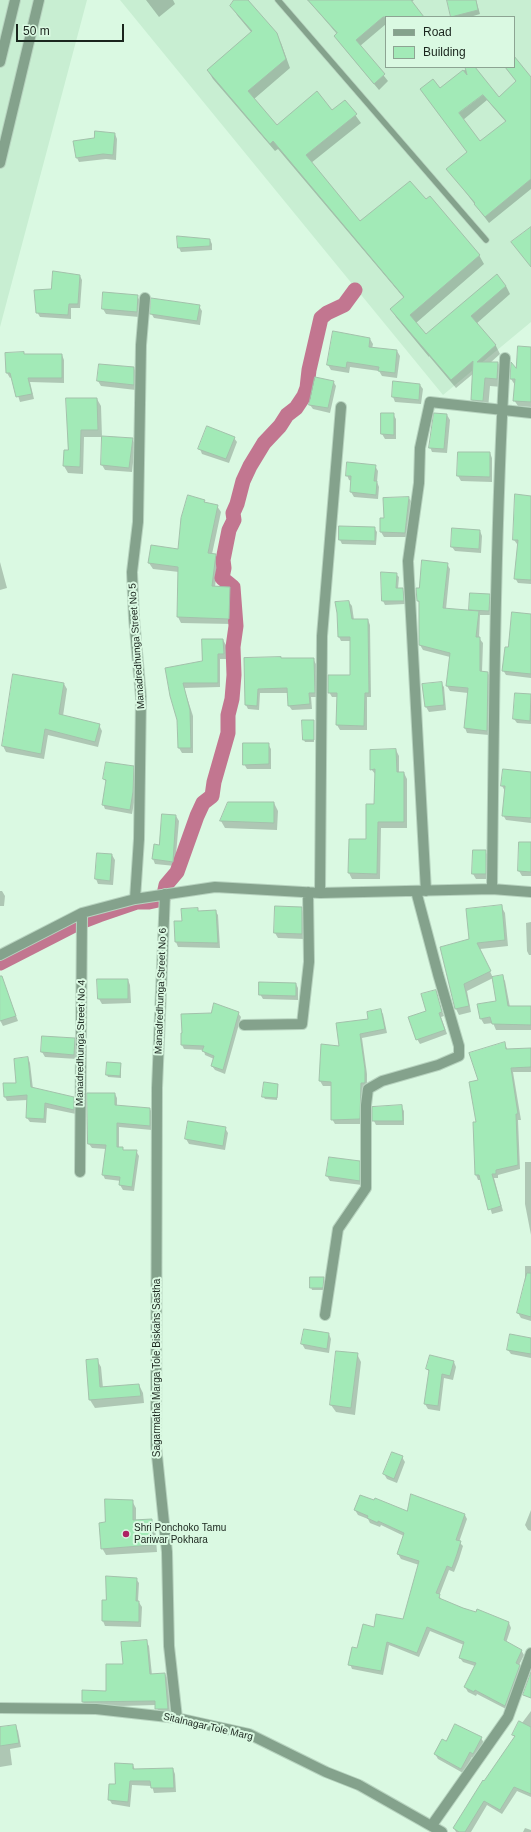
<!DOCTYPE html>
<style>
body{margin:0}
#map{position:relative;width:531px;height:1832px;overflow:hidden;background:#daf9e2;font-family:Arial,sans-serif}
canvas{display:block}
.legend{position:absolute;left:385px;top:16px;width:130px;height:52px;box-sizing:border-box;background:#daf9e2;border:1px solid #8da493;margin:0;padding:5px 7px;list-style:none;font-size:12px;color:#1a251d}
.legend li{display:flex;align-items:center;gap:8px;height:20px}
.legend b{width:20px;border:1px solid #8da493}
.scale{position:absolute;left:16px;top:24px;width:108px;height:18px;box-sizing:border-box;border:2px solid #1a251d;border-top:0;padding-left:5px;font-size:12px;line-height:14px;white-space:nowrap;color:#1a251d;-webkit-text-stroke:3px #daf9e2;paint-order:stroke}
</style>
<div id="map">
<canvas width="531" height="1832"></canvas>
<ul class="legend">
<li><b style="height:5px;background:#84a28c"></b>Road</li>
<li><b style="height:11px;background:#a2eab7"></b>Building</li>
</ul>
<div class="scale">50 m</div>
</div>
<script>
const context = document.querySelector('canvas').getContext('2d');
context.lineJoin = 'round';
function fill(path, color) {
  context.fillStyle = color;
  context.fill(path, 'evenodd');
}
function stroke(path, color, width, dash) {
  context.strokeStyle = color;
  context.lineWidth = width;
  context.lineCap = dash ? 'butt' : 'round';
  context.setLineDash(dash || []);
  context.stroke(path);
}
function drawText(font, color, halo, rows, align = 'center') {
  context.font = font + ' Arial,sans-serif';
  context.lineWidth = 4;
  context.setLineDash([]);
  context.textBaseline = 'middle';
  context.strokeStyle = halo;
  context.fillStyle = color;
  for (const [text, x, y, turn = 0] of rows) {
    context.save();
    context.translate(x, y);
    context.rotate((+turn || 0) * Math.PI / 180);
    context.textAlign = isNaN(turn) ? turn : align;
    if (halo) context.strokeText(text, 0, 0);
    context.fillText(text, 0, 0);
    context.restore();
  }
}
fill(new Path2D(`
 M0,0H87L0,327Z
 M120,0H531V322L443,395ZM386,17H514V67H386Z`), '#c8eed2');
fill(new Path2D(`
 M146,0H173L175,4L159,17Z
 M235,0H247L276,34L281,43L290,68L254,99L277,126L332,112L345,101L361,123L311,163L360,222L426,201L479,255L484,264L416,323L426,336L506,286L510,294L476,324L496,346L500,354L490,363H498L503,371L502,387L490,386L488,409L476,408L472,400L474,373L456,388L429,356V357L396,317L391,309L404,298L278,149L275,151L213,79L208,71L252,33L237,15L232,6Z
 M308,0H414L411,2L423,17H386V24L360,46L388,81L379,90L339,42L335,36L337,34Z
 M448,0H476L480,14L470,17H452Z
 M514,58L531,79V189L489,223L448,169L468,153L421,90L440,89L466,69V67H474L499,98L517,82L505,67H514ZM487,100L506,122L480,143L463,120Z
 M115,134L117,139L116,160L106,159L79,162L77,158L95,139Z
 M210,240L212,244V250L181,252L179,248Z
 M80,276L82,280L80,308H71V319L40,317L37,312L52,289Z
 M104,293L137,296L140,301L139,317L106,314L103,309Z
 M199,306L202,311L200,325L154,318L151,313Z
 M370,339L373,344L372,349L397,351L400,356L397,378L382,376L379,371L350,367L349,373L331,370L328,365Z
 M531,348V407L518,406L514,400L515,385L511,379Z
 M24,353V355H62L64,360V383L30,382L34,399L20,402L12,377L10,378L7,373Z
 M134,368L136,373V390L101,386L98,381Z
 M333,381L336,386L330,413L313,409L310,405Z
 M420,385L423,389L421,404L395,402L393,397Z
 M97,399L101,406L102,437H84L83,474L68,473L64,466L65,451H69Z
 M393,414L396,419V439H385L382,434Z
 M447,415L450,420L447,453L432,452L430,447Z
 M234,438L237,442L229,463L202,454L200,449Z
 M132,439L135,444L132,472L105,470L102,465Z
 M490,453L492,458V482L461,481L458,476Z
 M375,466L378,471L377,482L379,487L378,499L354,497L351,492L352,481L349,480L347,475Z
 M531,497V584L518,583L515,578L519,545L517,544L514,540Z
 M409,498L412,503L408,537H384L381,532L385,519Z
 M204,501L206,503L217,506L221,512L212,554L215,555L218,560L215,587L230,588L233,594L232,624L181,623L178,617L179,572L153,569L149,563L179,550Z
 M374,528L377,532L376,545L342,544L340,540Z
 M480,531L482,536L481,553L455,551L452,547Z
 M0,562L7,588L0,590Z
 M447,564L450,569L446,609L471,611L470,609L489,595L492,600V615H480L479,638L483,643L482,672L488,673L490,677L489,735L467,733L465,728L468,693L450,691L447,686L450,657L423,650L420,645V604L418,601L419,589Z
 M396,574L399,577L398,589H402L405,593V604L385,605L383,601Z
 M349,602L352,606L354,620H368L370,625L371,697H367V730H340L337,725L338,697H332L329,692L351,676V641H341L339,637Z
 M531,615V678L506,675L503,670L509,649Z
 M223,640L226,645V659H220V687L184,688L193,716V753H182L179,748L178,720L171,696Z
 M245,659H313L316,664L317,697H311L312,709L292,710L289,706V693H260L259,710L248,709L246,705Z
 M14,675L64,684L67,689L63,716L99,725L102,731L98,747L48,735L44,759L6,752L3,746Z
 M441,683L444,687L446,710L429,712L426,707L423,685Z
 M516,694L531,695V724L517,723L514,719Z
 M313,721L314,742H305L304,740Z
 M268,744L271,749V769H247L244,764Z
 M396,750L399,756V773H404L407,779V828H381L380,879H352L349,873L367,840L375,805L376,775L371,769Z
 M133,767L136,772L135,797L132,814L105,809L103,804L107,783L104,779Z
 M530,771L531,823L506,820L503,815L505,791L502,786L530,772Z
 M274,803L278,811L277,830L225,828L221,821Z
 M176,816L179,821L175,866L155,864L153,859Z
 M531,843V876H522L519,871Z
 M474,851H485L488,856V879H476L473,874Z
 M98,854L112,855L115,860L113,885L98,884L96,879Z
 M0,891H2L5,896L4,906H0Z
 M501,906L505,913L508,946L480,949L493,978L502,976L505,981L510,1007H531V1030H496L493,1023L484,1024L481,1019L478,1005L497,1002L493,978L467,991L471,1012L459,1015L456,1009L470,939Z
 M301,908L304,913V939L278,938L275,933Z
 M197,909L198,912L215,911L218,915L220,948L178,947L176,942L183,922Z
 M531,922V955H529L527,951L526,923Z
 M1,976L18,1021L3,1026L0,1020Z
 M128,980L130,985L131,1003L102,1004L99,999Z
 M296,984L298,988V1000L263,999L260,994Z
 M435,991L444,1016L441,1017L447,1034L420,1044L417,1039Z
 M380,1010L383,1014L387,1033L362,1038L367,1074V1088H363L362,1124H335L332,1119V1086H323L320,1081L340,1047Z
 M238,1013L241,1017L225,1074L215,1070L212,1066L214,1059L205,1055L204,1050L184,1049L182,1045Z
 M43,1037L74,1039L77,1044V1059L45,1057L42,1052Z
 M504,1043L508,1050L531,1049V1072H513L521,1120H518L520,1169L498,1175V1178H494L503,1211L492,1214L482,1180H478L476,1175L474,1123H477L479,1081Z
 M28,1058L30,1063L33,1089L73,1098L76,1103V1114L47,1108L46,1123L30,1122L27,1118L28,1100L7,1101L5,1097L17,1084Z
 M121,1064V1078L108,1077L107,1075Z
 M278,1085L277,1100L265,1099L263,1096Z
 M115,1094L117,1098V1106L150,1109L152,1113V1130L119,1127V1148H122L123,1151H136L139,1156L134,1191L123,1190L120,1185L121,1181L105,1179L103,1175L106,1149L92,1148L89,1144Z
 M401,1106L404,1111V1125H376L374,1121Z
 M225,1128L228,1133L225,1150L189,1144L186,1139Z
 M359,1162L362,1167V1185L330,1181L327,1176Z
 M525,1162H531V1235L525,1204Z
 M525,1266H531V1321L521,1318L518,1313L525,1284Z
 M324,1278L323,1290H312L311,1287Z
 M329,1334L331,1339L329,1353L305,1349L302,1344Z
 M531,1339V1358L511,1354L508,1350Z
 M357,1354L361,1362L355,1415L336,1412L331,1405Z
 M97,1360L101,1367L103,1388L139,1385L143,1393L144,1403L95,1408L90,1400L87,1361Z
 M454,1362L456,1367L453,1380L444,1378L440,1411L428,1409L425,1404L430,1373L427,1369Z
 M402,1457L405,1462L397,1483L387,1479L384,1474Z
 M132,1501L136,1508V1521L151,1520L155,1527L157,1552L106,1555L102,1548L106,1523Z
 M355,1510L465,1515L467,1519L459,1542L463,1546L459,1559L454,1572L449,1570L439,1596L442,1600L476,1613L477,1611L509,1623L511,1628L506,1643L521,1650L524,1655L519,1665L522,1670L508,1710L477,1694L476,1696L468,1692L465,1687L475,1666L463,1662L460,1658L464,1645L430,1631L419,1657L389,1645L383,1675L352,1669L350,1664L358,1650L403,1620L419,1565L401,1559L398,1554L404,1536L381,1525L380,1527L370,1523L368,1519L358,1515Z
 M531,1510V1531L528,1530L525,1525Z
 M136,1579L139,1583L138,1601L142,1607L141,1627L105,1626L103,1621L107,1601Z
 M146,1641L149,1646L152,1675L165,1674L168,1679L170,1713H159L156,1705L86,1707L83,1702L106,1692L125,1665Z
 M531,1711V1797L517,1791L502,1814L487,1805L471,1832H456L454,1828L515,1738L513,1735Z
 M15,1726L18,1731L21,1747L10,1749L12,1765L0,1767V1728Z
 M481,1738L484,1743L476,1758L472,1757L463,1773L438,1759L435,1754L446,1742Z
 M133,1765L135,1770L173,1769L175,1774L176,1792L154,1793L152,1786L132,1785L130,1807L112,1804L109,1799L116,1785Z
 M525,1828L531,1830V1832H523Z`), '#0003');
stroke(new Path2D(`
 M0,963L78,923L99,915L137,902H149L163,899L166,885L177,872L197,816L203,803L212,796L214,782L228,733V715L232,699L234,675L233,647L236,626L233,587L222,578L224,568L223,560L229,530L234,520L233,513L237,504L243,481L250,466L264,443L280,426L287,415L296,408L304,396L307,388L309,370L321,318L327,313L344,305L355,290`), '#c27690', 15);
const building = new Path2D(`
 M234,0H248L277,33L286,59L248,91L277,125L317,91L332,110L345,100L357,114L306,155L360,221L410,181L426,199L430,196L480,255L410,315L426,334L497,274L506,286L471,316L496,345L477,362H498L497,379L485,378L483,401L471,400L473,361L451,380L390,309L404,297L273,141L270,144L207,70L252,31L230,6Z
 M308,0H411L424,17H383L356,40L385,74L374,84L334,36L337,33Z
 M447,0H476L478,10L451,17Z
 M514,56L531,77V179L485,217L474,204L475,203L446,169L467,152L420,89L433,79L440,88L463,70L467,75L465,67H475L499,97L516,81L505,67H514ZM483,95L506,121L480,141L459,113Z
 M95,131L115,133L113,155L103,154L76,158L73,141L94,138Z
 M531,227V267L511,242Z
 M177,236L210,239V246L178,248Z
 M53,271L80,275L78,304H69L68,315L36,313L34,290L51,289Z
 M103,292L138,295L137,312L102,309Z
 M151,298L200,305L197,321L150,314Z
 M333,331L370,338L369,347L397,350L395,373L378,371L379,367L347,362L346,368L327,365Z
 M518,346L531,347V402L513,401L515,379H510L511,362L516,368Z
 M24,352V354H62V378H28L32,394L16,397L10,373H6L5,353Z
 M99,364L134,367V385L97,381Z
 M315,377L334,381L328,408L309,405Z
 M393,381L420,384L419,400L392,397Z
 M66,398H97L98,430H81L80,467L63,466L64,450H68Z
 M381,413H394V435L381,434Z
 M434,413L447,414L444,449L429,448Z
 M207,426L235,437L226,459L198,449Z
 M102,436L133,438L129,468L101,465Z
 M458,452H490V477L457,476Z
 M347,462L376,465L374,481H377L376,495L350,492L351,476H346Z
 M515,494L531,496V580L514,579L518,540H513Z
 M188,495L205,500L204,502L218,505L208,553L216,554L212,586L230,587L229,619L177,617L178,567L148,563L151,545L178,549L181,518Z
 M409,497L405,533L380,532V518H384L383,498Z
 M339,526L375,527V541L339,540Z
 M452,528L480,530L479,549L451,547Z
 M422,560L448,563L443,608L479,611L476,637H480V671L488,672L487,731L464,728L468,688L446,686L450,653L419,645V601H417L416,588H419Z
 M381,572L397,573L396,588H403L404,601H382Z
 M470,593L490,594L489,611L469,610Z
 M349,601L352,619H368L369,693H365L364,726L336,725L337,693H328V675H350V637H338L337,613L335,602Z
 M512,612L531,614V674L502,671L505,647H508Z
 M202,639H223L224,654H218V683H183L190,710L191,748H178L177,720L170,696L165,668L202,661Z
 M281,657V658H314L315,693H309L310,704L288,706L287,688L258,689L257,706L245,705L244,658Z
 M13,674L64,683L59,714L100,724L95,742L45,729L41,754L2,746Z
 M442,682L444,705L425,707L422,684Z
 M515,693L531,694L530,721L513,719Z
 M302,720H314V740H303Z
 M243,743H269V764L243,765Z
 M396,749L397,772H404V822H378L377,874L348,873L349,839H366V804H374L375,769L370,770V750Z
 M106,762L134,766L133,792L130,810L102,805L106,780L103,779Z
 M503,769L531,772V818L502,816L505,786H501Z
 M228,802H274V823L220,821Z
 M162,814L176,815L173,862L152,859L154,844L159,845Z
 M519,842H531V872L518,871Z
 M473,850H486V874H472Z
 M97,853L112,854L110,881L95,879Z
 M502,905L505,940L477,943L491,971L464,984L469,1006L455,1009L440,947L469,939L466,909Z
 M275,906L302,907V934L274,933Z
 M198,908V911L216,910L218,943L175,942L174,921H182L181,909Z
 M503,975L508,1006H531V1025L492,1024L490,1017L480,1019L477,1004L496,1001L492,977Z
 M0,976H2L16,1016L0,1021Z
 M97,979H128V999H98Z
 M259,982L296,983V996L259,995Z
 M436,990L442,1012L439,1013L445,1030L416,1040L408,1017L426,1011L421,994Z
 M214,1003L239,1012L223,1070L211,1066L214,1056L202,1051L204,1046L181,1045V1033H182L181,1014L211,1013Z
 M381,1009L385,1029L360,1034L365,1069V1083H361L360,1119L331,1120V1082L319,1081L321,1044L339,1046L336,1023L368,1019L367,1012Z
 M42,1036L75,1038L74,1055L41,1052Z
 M505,1042L506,1049L531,1048V1067L511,1068L518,1114H516L518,1165L496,1170V1174H492L501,1206L488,1210L479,1175H475L473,1122H476L469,1082L478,1080L469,1053Z
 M28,1057L31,1087L74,1097V1110L45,1103L44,1119L26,1118L27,1095L4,1097L3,1083H16L14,1059Z
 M107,1062L121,1063L120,1076L106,1075Z
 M264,1082L278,1084L277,1098L262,1097Z
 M87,1093H115V1105L150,1108V1126L117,1123V1147H123V1150H137L132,1187L119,1185L120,1177L102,1175L106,1145L88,1144Z
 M402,1105L403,1121H372V1107Z
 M188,1121L226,1127L223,1146L185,1139Z
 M329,1157L360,1161V1181L326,1176Z
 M527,1273H531V1317L517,1313Z
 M310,1277H324L323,1288H310Z
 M304,1329L329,1333L327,1349L301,1344Z
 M510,1334L531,1338V1354L507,1350Z
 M336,1351L358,1353L351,1408L330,1405Z
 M430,1355L454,1361L450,1376L442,1374L438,1406L424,1404L429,1370L426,1369Z
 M98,1359L100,1387L139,1384L141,1396L89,1400L86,1360Z
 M392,1452L403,1456L394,1479L383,1474Z
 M411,1494L465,1514L456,1540L461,1541L457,1554L452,1568L447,1566L436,1593L440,1594L439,1598L463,1608L476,1612L477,1609L509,1622L504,1640L522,1650L516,1663L520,1665L505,1706L475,1690L474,1692L464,1687L476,1663L459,1658L464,1642L427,1627L417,1653L387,1642L381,1671L348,1665L352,1647L357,1648L363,1624L374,1627L376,1614L403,1619L419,1561L397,1554L404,1533L378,1521V1523L367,1518L368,1516L354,1510L360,1495L374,1500L375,1498L407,1511Z
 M105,1499L133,1500V1520L152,1519L153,1545L101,1549L99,1523L105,1522Z
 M106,1576L137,1578L136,1601H139V1622L102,1621V1600H106Z
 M147,1640L150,1674L165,1673L168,1709H155V1701L82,1702V1690L106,1691V1664H123L121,1642Z
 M531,1672V1698L523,1695Z
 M519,1721L531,1727V1794L514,1787L500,1810L484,1801L465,1832H459L453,1828L483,1780L484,1781L515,1736L512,1735Z
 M455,1724L482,1737L473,1754L470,1752L461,1769L434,1754L442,1739L446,1741Z
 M16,1725L19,1743L0,1746V1727Z
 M115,1763L133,1764V1769L173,1768L174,1788H151L150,1781H130L128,1802L108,1800L109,1784H115Z`);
fill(building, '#a2eab7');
stroke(building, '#a3c1ab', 1);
const service = new Path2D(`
 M278,0L486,240`);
const minor = new Path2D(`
 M492,889C494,712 495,535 505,358
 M426,891L408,561L419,483L420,448L430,402L531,413
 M320,893L322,636L341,407
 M165,894L157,1088L156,1446L167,1552L169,1646L177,1718
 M135,899L139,839L141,697L134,618L132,572L138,522L141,345L145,298
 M0,955L82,913L135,899L215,887L320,893L492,889L531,892
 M244,1025L302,1024L309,962L308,892
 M80,1172L82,913
 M325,1315L338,1229L366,1188V1105L368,1089L382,1081L438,1065L459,1056V1046L438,974L416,891
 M0,1708L96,1709L177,1718L249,1734L326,1772L359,1785L442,1832
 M432,1825L508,1717L531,1653`);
const tertiary = new Path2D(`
 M0,62L15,0
 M0,163L39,0`);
stroke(service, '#b7d3bf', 7);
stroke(minor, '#b7d3bf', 12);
stroke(tertiary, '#b7d3bf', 12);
stroke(service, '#84a28c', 5.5);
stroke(minor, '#84a28c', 10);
stroke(tertiary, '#84a28c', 10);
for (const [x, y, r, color] of [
 [126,1534,4,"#ae2364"]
]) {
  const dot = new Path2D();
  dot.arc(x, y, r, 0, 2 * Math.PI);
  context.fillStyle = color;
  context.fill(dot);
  stroke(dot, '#daf9e2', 1.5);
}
drawText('10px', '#1a251d', '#daf9e2', [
 ["Manadredhunga Street No 5",137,646,-94],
 ["Manadredhunga Street No 6",161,991,-88],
 ["Manadredhunga Street No 4",81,1043,-89],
 ["Sagarmatha Marga Tole Biskahs Sastha",157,1368,-90],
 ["Sitalnagar Tole Marg",208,1727,13]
]);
drawText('10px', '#1a251d', '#daf9e2', [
 ["Shri Ponchoko Tamu",134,1528],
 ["Pariwar Pokhara",134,1540]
], 'left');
</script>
